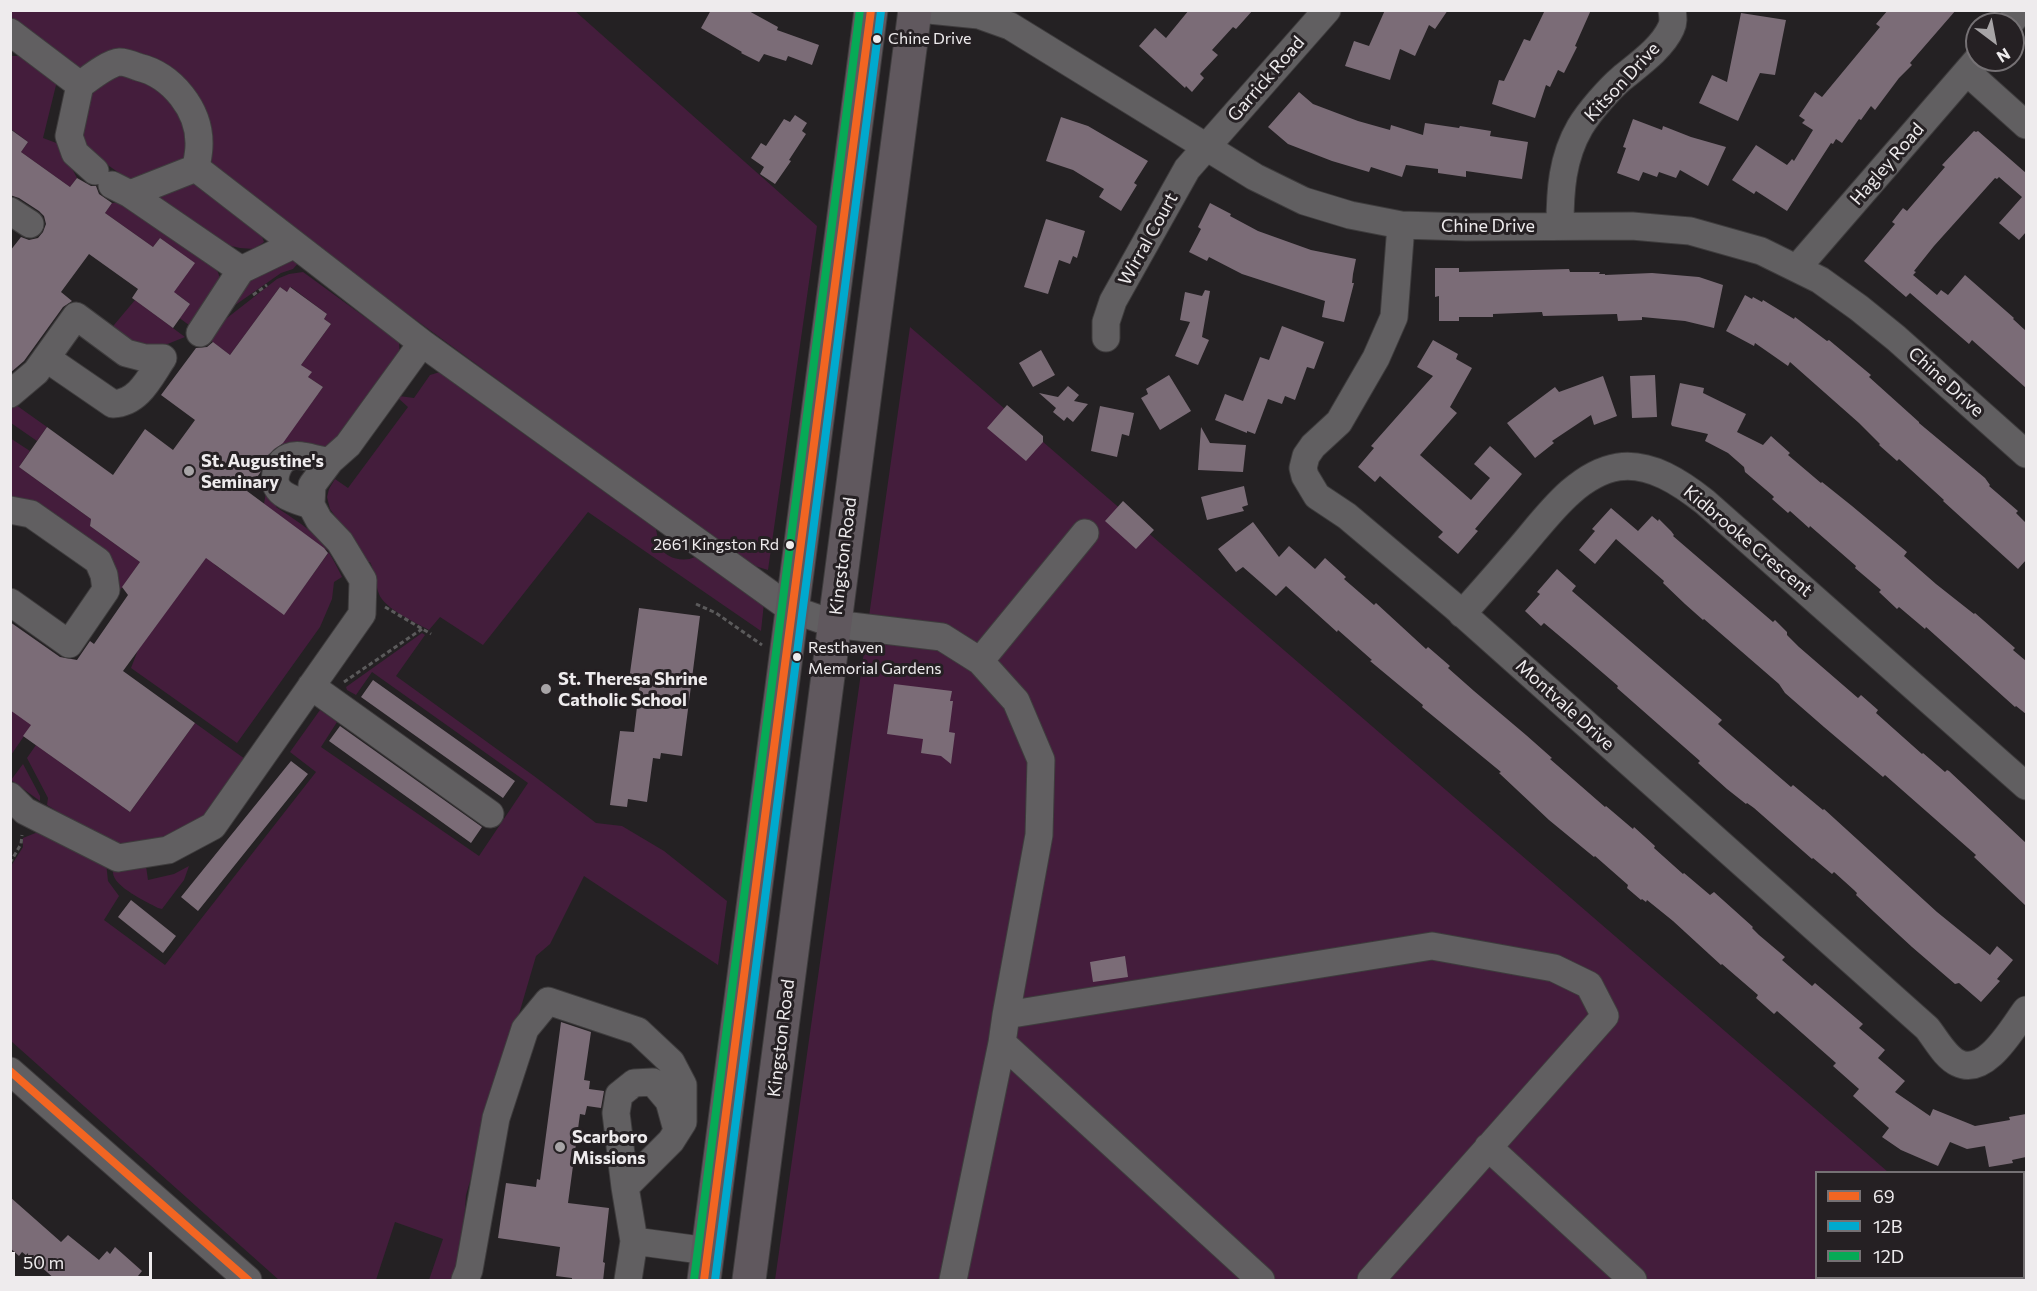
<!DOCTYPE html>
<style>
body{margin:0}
#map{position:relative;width:2037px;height:1291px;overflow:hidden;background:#242123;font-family:Commissioner,sans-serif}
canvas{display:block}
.frame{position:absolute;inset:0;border:12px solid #eeebed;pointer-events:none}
.legend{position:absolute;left:1815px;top:1171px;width:210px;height:108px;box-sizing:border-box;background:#252023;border:2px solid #757174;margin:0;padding:8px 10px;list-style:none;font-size:18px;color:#eeebed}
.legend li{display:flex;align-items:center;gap:12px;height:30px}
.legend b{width:30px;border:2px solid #757174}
.north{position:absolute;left:1965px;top:12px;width:60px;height:60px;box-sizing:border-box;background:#252023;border:2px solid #757174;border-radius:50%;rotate:148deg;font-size:16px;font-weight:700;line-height:24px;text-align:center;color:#eeebed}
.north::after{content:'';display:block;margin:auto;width:21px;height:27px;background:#a7a4a6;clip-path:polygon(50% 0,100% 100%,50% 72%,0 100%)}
.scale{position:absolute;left:12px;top:1252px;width:140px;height:27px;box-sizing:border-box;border:3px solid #eeebed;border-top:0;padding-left:8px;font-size:18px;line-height:21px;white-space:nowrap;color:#eeebed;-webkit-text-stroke:4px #252023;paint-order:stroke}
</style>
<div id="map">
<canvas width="2037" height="1291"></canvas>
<div class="frame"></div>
<ul class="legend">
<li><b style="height:8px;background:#f26522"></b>69</li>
<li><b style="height:8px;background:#00a9ce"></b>12B</li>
<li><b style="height:8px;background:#06aa56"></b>12D</li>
</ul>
<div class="north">N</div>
<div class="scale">50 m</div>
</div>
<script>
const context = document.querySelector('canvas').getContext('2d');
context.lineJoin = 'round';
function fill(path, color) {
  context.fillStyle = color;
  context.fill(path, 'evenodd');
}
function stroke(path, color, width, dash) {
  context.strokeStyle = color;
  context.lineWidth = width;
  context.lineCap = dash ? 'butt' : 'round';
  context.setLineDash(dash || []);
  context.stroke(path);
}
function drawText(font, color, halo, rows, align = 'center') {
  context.font = font + ' Commissioner,sans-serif';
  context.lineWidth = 6;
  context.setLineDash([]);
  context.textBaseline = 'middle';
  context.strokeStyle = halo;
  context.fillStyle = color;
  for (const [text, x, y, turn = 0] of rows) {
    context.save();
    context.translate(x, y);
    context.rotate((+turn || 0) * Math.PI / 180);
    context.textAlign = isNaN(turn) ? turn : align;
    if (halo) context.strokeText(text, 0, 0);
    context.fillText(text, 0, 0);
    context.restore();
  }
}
fill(new Path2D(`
 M10,11H575L817,226L768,570L755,566L718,541L278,219L214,169L187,91L85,67L76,68L11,27Z
 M11,56H22L58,77L43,138L59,144L77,178L70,187L21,152L28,142L11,129Z
 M127,73L171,94L192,145L183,161L137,182L119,177V173L98,158L82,150C82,131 80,100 95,85C102,79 118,76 127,73Z
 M196,183L260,231L264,242L254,249L240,248L214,242L152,192L179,184Z
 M120,198L217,270L220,278L193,328L163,306L181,316L190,304L177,294L175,296L172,294L194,263L160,238L153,247L105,213L112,203H116Z
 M294,258L300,261L293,269L281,273L231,308L242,284Z
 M303,272L399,342L400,358L337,444L267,464L323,387L308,377L311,372L301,365L331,324L324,319L327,314L291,287L287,292L280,287L230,355L210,340L218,325L277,279L289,274Z
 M135,300L185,337L155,349H142L112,330L114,325Z
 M910,327L1888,1172H1816V1278H2010L2013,1280H775Z
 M440,372L464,391L656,529C657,534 658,540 659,545C664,558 683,563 695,557L745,593L764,603L761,631L588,512L483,645L440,617L429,630C416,623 384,608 379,594C375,583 375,572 370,562L365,563L357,547L330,509L327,497L329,489L335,479L348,488L408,407L398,398L399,396L414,398L430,375Z
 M16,405L47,427L37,441L11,423V406Z
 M10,438L30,451L19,467L91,519L90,526L140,562L121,589L112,583L11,499Z
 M266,492L276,500V507C311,530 324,538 342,577L334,582L332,599L320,627L237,743L131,668L138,650L211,550L215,565L284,614L329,552L264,504Z
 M422,633L425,635L396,676L534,776L596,823L622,826L664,851L727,901L718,965L584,876L550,944L536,956L466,1195L460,1280H429L443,1239L395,1222L376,1280H279L11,1041V866L23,847V838L38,832L106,862L108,881L119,896L104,920L165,965L316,772L290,752L320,710L337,722L321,747L479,856L528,783L372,672L356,695L347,690L346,687Z
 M10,710L35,720L11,755H10Z
 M195,723L245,759L217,801L199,822L148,846L110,844L47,805L48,798L27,758L36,745L130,812Z
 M23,764L40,796V801L11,780Z
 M115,864L146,866L148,880L174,874L189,866L184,880L162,909L158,908C147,902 114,887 113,873C113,870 114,867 115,864Z`), '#441d3c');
fill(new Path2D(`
 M711,10H747L778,27L777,30L819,45L812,65L788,56L786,61L764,54L759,62L741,53L742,52L701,28Z
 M1189,10H1253L1236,29L1233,27L1212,50L1218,55L1200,74L1204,78L1192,92L1186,86L1185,88L1139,46L1155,28L1166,38Z
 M1385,10H1448L1435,29L1429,25L1415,56L1400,49L1390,80L1345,66L1354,41L1369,46Z
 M1545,10H1591L1575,46L1577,47L1564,73L1558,70L1550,87L1546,85L1535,118L1492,104L1499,80L1504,81L1524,39L1530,41Z
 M1888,10H1956L1910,63L1912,65L1899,78L1875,110L1871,106L1861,120L1859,119L1842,143L1836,139L1833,144L1831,143L1787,211L1756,191L1754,194L1732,180L1756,145L1787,165L1792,159L1794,161L1813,130L1802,123L1805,120L1799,116L1815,92L1822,97L1880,27L1876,24Z
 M1741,13L1786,20L1775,75L1760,73L1738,121L1699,103L1712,75L1727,82Z
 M1299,92L1313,104L1358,121L1390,130L1391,125L1423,135L1425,123L1459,128L1460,126L1491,131L1490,136L1528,142L1522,179L1466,171V177L1438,173V169L1406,165L1402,177L1371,167L1369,172L1332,161L1288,144L1268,127Z
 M795,115L807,123L802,131L806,134L789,160L791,161L775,184L760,174L764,167L751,158L761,143L766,146L784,119L790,122Z
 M1061,117L1088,126L1148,161L1134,183L1137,185L1121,211L1099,197L1104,189L1073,170L1046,161Z
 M1633,119L1662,130L1663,126L1691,137L1726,147L1708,186L1680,170L1676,178L1659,172L1657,177L1643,172L1639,181L1617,173L1626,148L1623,147Z
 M10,129L28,142L21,152L70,187L77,178L91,186H96L99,194L112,203L105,213L153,247L160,238L195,263L174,292L190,304L173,328L132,298L138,289L89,254L61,292L72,301L63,307L24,361L10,373V251L21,237L29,240L38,238L43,232L46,224L44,216L39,211L19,198L10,195Z
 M1974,131L1976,132L1978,131L2026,173V232L2019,240L1999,223L2022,197L1999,177L1997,179L1995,178L1934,246L1914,271L1916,272L1913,275L1937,295L1941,290L1948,295L1965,275L2014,318L2013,319L2026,331V388L1972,340L1969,344L1910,293L1906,297L1864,261L1895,224L1892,222L1903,208L1907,211L1945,167L1942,165Z
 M1210,203L1231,214L1230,216L1258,231L1311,250L1356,259L1353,274L1352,283H1354L1344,322L1322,317L1325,301L1242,274L1209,257L1207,261L1189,252L1201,229L1198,227Z
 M1046,219L1085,231L1077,258L1073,256L1070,264L1059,260L1048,294L1024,287Z
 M1435,268H1459V272L1569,269L1570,272H1600L1599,274H1605V275L1652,273L1699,277L1723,285L1714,328L1685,321L1642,317V320L1618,321L1617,314L1543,316L1542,312L1493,314V317H1459V321H1439V296L1435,297Z
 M280,287L287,292L290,287L327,314L324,319L331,324L301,365L312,372L308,377L323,387L283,443L268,455L260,473L247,491L324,548L328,553L284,615L206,558L123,671L195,723L130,812L23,736L31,725L10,710V622L60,657L77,660L90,641L94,644L128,595L122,587L140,562L90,526L91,519L19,467L47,427L113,475L145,429L173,450L195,420L161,395L196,348L207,347L213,342L230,355Z
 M1205,290L1210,291L1202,337L1209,340L1198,365L1175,356L1190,322L1180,320L1185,292L1202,296Z
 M1745,295L1752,299L1753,297L1762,302L1763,300L1794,319L1795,317L1827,341L1829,340L1871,375L1869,377L1919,422V423L1985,478L1990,485L1989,486L2018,511L2016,513L2026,523V560L2018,569L1943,501L1944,500L1899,459L1897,461L1879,445L1880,444L1859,423L1790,362L1788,366L1755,343L1754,346L1726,331Z
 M1282,326L1324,342L1314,369L1307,367L1295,400L1285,396L1282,404L1268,399L1255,434L1247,431V433L1215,420L1225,394L1243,401L1260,357L1269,360Z
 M1433,340L1458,354L1456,359L1472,368L1450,407L1457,413L1420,455L1471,500L1490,478L1474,464L1490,446L1522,474L1475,529L1478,531L1458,554L1438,537L1443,532L1409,502L1380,476L1375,482L1358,467L1374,448L1371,446L1433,376L1417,367Z
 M1041,350L1055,375L1033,387L1019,363Z
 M1169,375L1191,411L1160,430L1141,398L1148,394L1146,389Z
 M1655,375L1657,417L1632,418L1630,376Z
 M1603,376L1617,416L1594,425L1591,415L1552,441L1554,443L1535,458L1507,423L1555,387L1559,392Z
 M1680,383L1704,388L1703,393L1746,414L1737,432L1763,445L1771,436L1790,453L1788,455L1821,483L1822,482L1852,506L1907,552L1904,556L1936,584L1974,614L1975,613L2015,648L2013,650L2026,661V714L2016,706L2015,707L1926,627L1925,629L1899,607L1897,609L1879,592L1881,590L1855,568L1856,566L1810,526L1809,528L1790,511L1788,513L1772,499L1774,497L1772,495L1745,472L1744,467L1728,453L1705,441L1708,434L1672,426L1671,424Z
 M1068,386L1079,395L1074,401L1088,404L1073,422L1067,417L1064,421L1053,412L1056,408L1039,393L1058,397Z
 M1007,405L1043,436V442L1026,461L987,428Z
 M1100,406L1134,413L1129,436L1122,434L1117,457L1091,451Z
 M1201,427L1210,443L1246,445L1243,472L1198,470Z
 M1244,486L1248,505L1242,507L1244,511L1207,520L1201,497Z
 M1123,501L1154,530L1136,549L1105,521Z
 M1611,508L1638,531L1652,516L1658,521L1659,519L1671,531L1674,535L1673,536L1773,622L1775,620L1787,632V635L1799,647L1858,698L1861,695L1878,710L1876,713L1922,754L1923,753L1945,772L1947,770L1949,771L2026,843V906L1974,857L1976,855L1885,775L1883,777L1824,727L1785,693L1779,684L1704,619L1703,620L1685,604L1663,583L1664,581L1616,539L1595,564L1579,550L1595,531L1592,529Z
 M1253,522L1279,557L1289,546L1315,569L1325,558L1346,577L1344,579L1374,605L1376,603L1426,649L1428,647L1450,666L1448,668L1474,691L1526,735L1552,758L1550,759L1605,807L1606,806L1633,829L1634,827L1655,846L1654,848L1683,874L1684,873L1710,895L1714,892L1753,927L1752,928L1759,935L1785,957L1782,960L1812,986L1815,983L1863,1024L1859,1028L1885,1050L1878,1058L1905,1081L1895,1092L1930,1116L1933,1109L1975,1126L2010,1120L2009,1117L2026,1114V1157L2012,1160L2013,1163L1989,1167L1985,1146L1967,1149L1950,1142L1938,1166L1901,1150L1882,1137L1889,1128L1853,1096L1859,1089L1833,1066L1836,1063L1777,1011L1774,1014L1756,998L1758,995L1722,964L1721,965L1673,921L1647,900L1646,902L1642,899L1641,900L1627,888L1628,885L1595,856L1594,857L1549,820L1499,773L1501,772L1422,707L1423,705L1370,661L1372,660L1338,630L1337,632L1286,586L1276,596L1243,567L1236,572L1218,549Z
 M1557,569L1576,586L1572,591L1722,720L1718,724L1755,756L1791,787L1793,785L1823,810L1824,809L1937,912L1990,955L1997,946L2013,960L1997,979L2000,981L1981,1002L1959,983L1955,984L1912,947L1874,912L1856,895L1857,893L1854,890L1834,872L1832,874L1813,858L1812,859L1754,808L1747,803L1746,804L1727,789L1698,763L1700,761L1617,688L1618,686L1575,649L1544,623L1541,626L1525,611L1540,594L1537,592Z
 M639,608L700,616L682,756L661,753L660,759L653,758L647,802L628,799L627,807L610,805L620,731L634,732L640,682L629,680Z
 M373,680L515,781L503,798L361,697Z
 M894,684L952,691L950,701H953L949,732L955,733L951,764L941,756L921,753L923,739L887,734Z
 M340,726L482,827L471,843L329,741Z
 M291,761L308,774L198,911L181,897Z
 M131,900L176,936L163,953L118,917Z
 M1125,956L1128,977L1093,982L1090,962Z
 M561,1022L591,1032L584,1080L590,1081L589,1089L604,1091L601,1108L587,1106L585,1115L580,1114L568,1203L609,1208L603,1262L605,1263L603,1281H572V1278L556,1276L560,1247L498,1238L506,1183L536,1187L537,1179L540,1180Z
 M10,1197L61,1242L68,1235L99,1260L107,1251L110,1254L115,1247L142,1271L134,1281H57L28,1255L27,1256L22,1252L19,1256L10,1248Z`), '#7b6c77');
const minor = new Path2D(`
 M929,10L979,15L1010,26L1255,177L1304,201L1350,215L1401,225L1466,227L1632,226L1666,229L1690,231L1761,251L1820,280L1859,308L1896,338L2026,454
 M2009,24L2021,10
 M10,32L80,85
 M1967,72L2026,125
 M95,171L75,153L69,136L80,85C90,78 108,63 120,62C125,62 133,65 138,67C172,75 200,110 199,145C199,153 197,161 196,168
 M112,185L130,194L196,168L422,343
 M130,194L241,270L293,245
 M10,211L30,224
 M1401,225L1394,317L1376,358L1339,422L1313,446L1306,456L1303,468L1305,476L1317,496L1347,516L1455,607L1927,1028C1936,1039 1945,1057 1958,1063C1986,1077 2013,1027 2026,1010
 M1560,226C1560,191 1562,158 1580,127C1589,112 1609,89 1622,78C1639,64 1662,48 1671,28C1674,22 1673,17 1672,10
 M1797,268L1977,60
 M200,333L241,270
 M1106,338V322L1113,301L1187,169L1327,10
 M10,394L36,372L76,316L126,353L145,358H163C150,377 139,403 113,404L46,358
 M311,505C294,500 268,494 277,470C279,465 283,459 289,457C300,452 317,461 330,461
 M10,510L31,514L98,561L104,575L106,590L69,644L10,602
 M1462,614C1482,592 1501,570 1520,548C1546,518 1576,474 1618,467C1650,462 1681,483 1705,502L2026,786
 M980,661L1085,533
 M311,686L490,814
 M10,796L25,811L118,858L168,850L213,826L362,614L363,580L340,542L319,520L311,505L312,485L330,461L348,445L422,343L791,609L834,624L942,637L980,661L1016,701L1041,760L1039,835L1006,1015L1002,1043L953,1280
 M1006,1015L1432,946L1554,968L1589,985L1605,1016L1371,1280
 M1002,1043L1261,1280
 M10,1071L248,1280
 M1488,1147L1633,1280
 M625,1187L616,1113L619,1095L634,1083L653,1082L669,1101L677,1130
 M465,1280L469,1270L496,1118L525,1029L548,1001L638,1031L671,1062L683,1085V1122L671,1141L625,1187L634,1241
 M628,1280L634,1241L708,1251`);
const major = new Path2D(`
 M704,1280L871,10
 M749,1280L915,10`);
stroke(minor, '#3e3c3d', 29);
stroke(major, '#3e3c3d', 35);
stroke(new Path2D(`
 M253,295L267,285
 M696,604L716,613L762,645
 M385,607L431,634
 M344,682L422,629
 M10,863L21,844L22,835`), '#5b5a5b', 3, [4.5, 3]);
stroke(minor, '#615f61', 27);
stroke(major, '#60585e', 33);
stroke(new Path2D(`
 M10,1071L248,1280
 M704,1280L871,10`), '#f26522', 8);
stroke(new Path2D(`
 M715,1280L881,11`), '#00a9ce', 8);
stroke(new Path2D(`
 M694,1279L860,10`), '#06aa56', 8);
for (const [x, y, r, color] of [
 [877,39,5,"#eeebed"],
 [189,471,6,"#a7a4a6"],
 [790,545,5,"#eeebed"],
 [797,657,5,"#eeebed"],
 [546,689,6,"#a7a4a6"],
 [560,1147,6,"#a7a4a6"]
]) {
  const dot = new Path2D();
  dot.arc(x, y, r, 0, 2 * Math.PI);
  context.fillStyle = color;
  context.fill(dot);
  stroke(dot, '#252023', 2);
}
drawText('16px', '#eeebed', '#252023', [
 ["Chine Drive",888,39],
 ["2661 Kingston Rd",779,545,"right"],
 ["Resthaven",808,648],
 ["Memorial Gardens",808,669]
], 'left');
drawText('18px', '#eeebed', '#252023', [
 ["Garrick Road",1266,79,-49],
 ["Kitson Drive",1622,82,-47],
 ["Hagley Road",1887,164,-49],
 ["Chine Drive",1488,226],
 ["Wirral Court",1148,239,-61],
 ["Chine Drive",1946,382,42],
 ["Kidbrooke Crescent",1748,541,40],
 ["Kingston Road",843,556,-83],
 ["Montvale Drive",1565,705,42],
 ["Kingston Road",781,1038,-83]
]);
drawText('bold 18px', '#eeebed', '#252023', [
 ["St. Augustine's",201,461],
 ["Seminary",201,482],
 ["St. Theresa Shrine",558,679],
 ["Catholic School",558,700],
 ["Scarboro",572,1137],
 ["Missions",572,1158]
], 'left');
</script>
